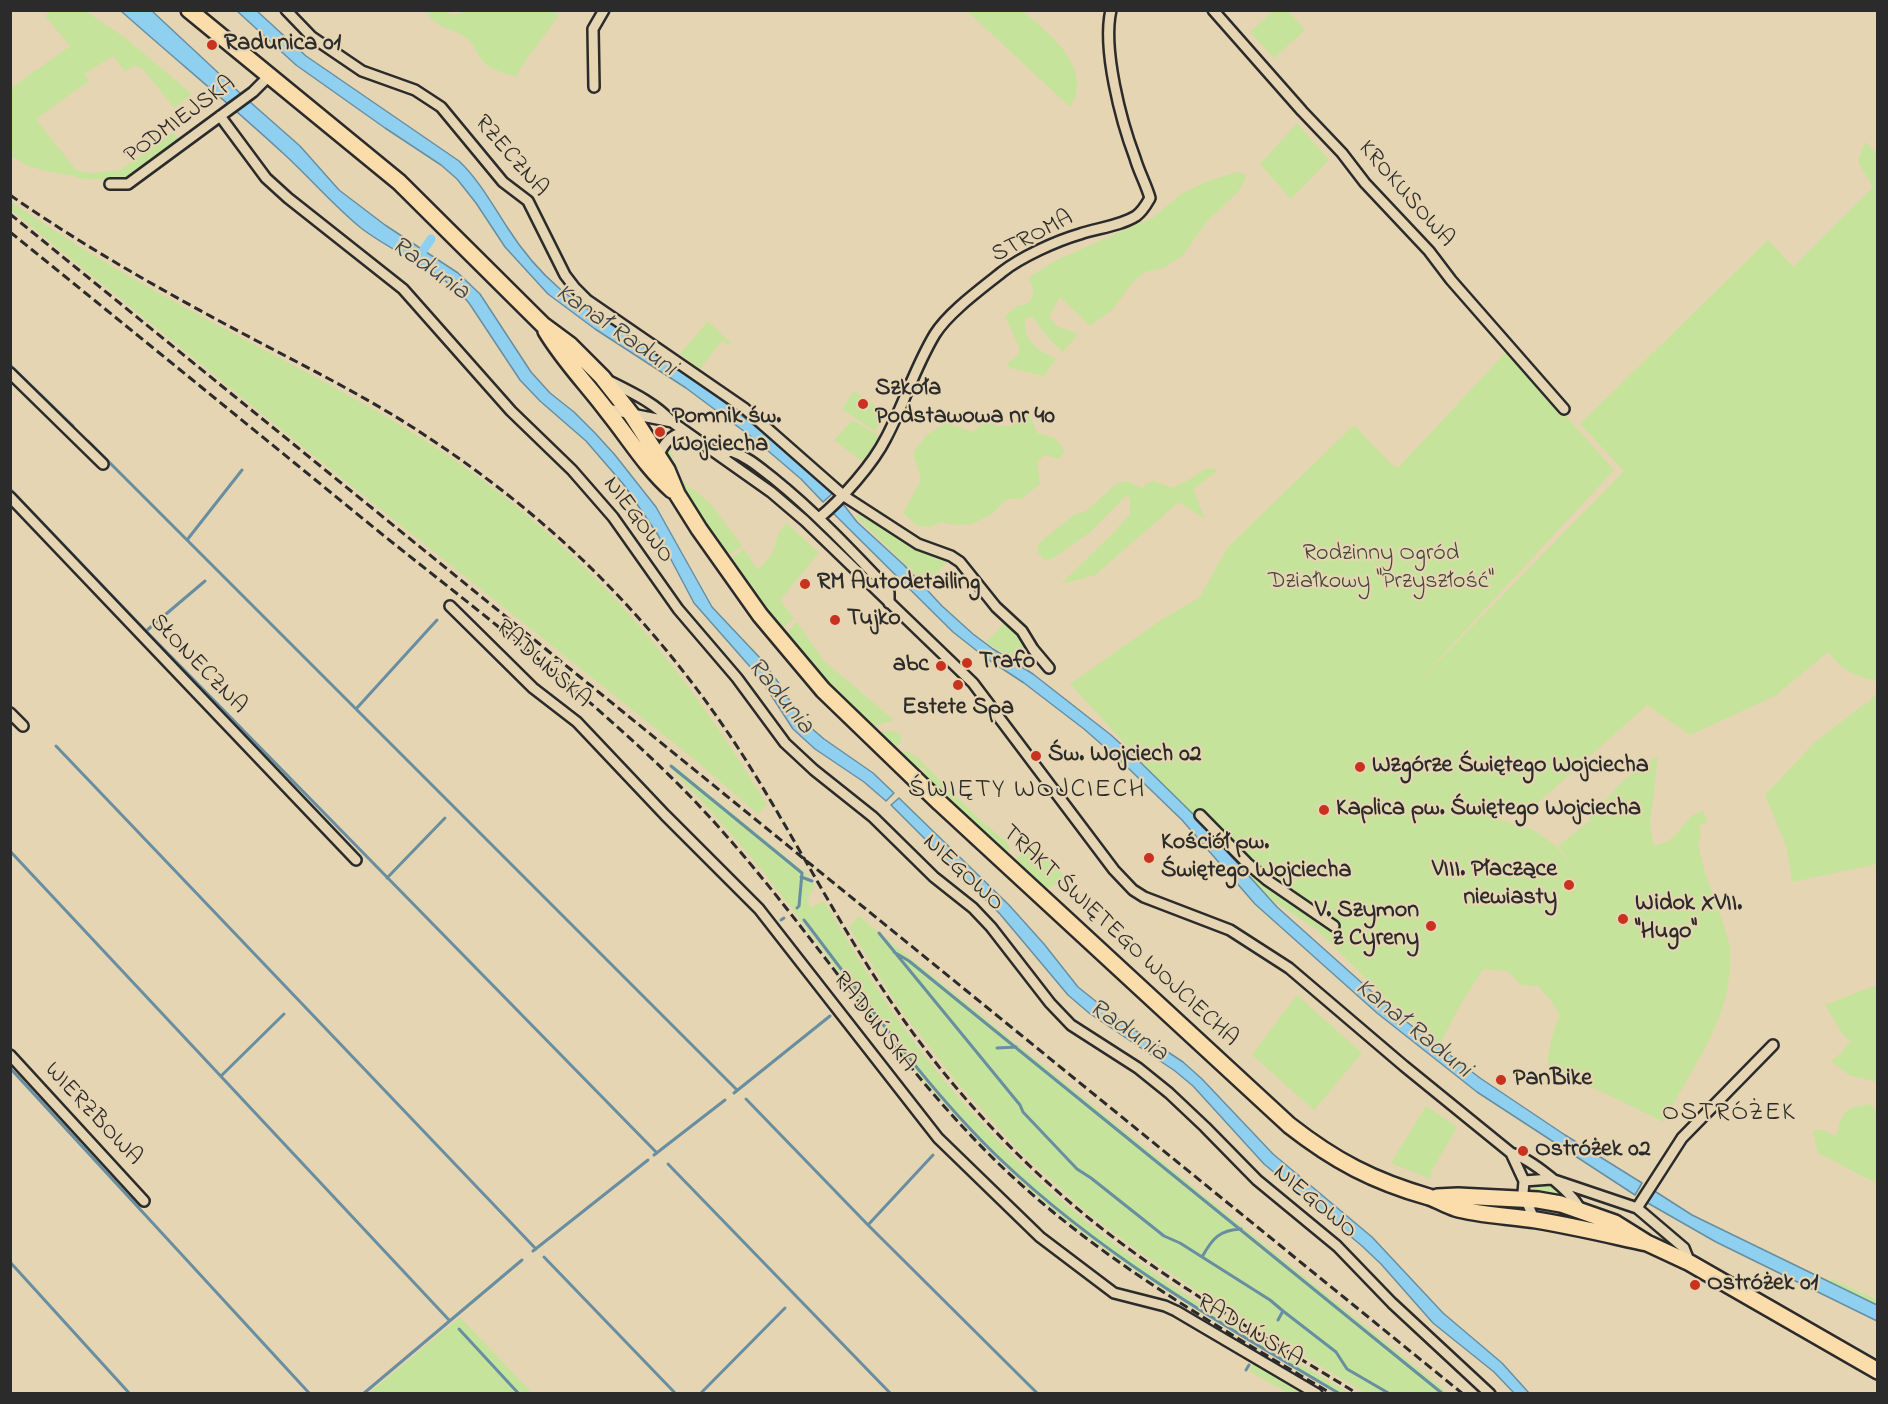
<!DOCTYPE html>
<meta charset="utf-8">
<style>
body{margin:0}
#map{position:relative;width:1888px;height:1404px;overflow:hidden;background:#e6d5b2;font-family:"Indie Flower",sans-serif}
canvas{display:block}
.frame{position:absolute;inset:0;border:12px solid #2b2b2b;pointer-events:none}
</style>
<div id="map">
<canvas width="1888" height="1404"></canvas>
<div class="frame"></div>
</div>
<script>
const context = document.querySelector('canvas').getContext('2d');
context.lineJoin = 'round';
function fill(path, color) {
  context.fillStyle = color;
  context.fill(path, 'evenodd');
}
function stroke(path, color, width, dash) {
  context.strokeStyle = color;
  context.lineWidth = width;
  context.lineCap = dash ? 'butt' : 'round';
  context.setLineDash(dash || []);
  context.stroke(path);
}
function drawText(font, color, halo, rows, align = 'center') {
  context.font = font + ' "Indie Flower",sans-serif';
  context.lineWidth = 4.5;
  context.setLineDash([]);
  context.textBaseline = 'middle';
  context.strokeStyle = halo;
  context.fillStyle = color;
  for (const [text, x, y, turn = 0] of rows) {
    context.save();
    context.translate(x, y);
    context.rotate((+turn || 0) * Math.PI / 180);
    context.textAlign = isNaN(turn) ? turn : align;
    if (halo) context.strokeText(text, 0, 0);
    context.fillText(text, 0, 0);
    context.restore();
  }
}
fill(new Path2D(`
 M84,10L123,36L192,94L174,108L143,69L134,65L125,72L113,56L84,74L89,81L36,119L76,170L91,173L120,170L174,132L180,141L134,173L119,180L81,179L74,176L50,172L28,166L11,156L10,89L70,46L45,16L50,11Z
 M469,10H551L559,15L519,70L518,77C504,73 491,71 481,59C476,53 474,44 468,39C453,27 436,30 426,11H446L453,15Z
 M1274,10L1288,11L1305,30L1274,58L1250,32Z
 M967,11H1023C1049,34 1095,68 1070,107Z
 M1297,123L1329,160L1291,199L1260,164Z
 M1865,142L1877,153V680C1857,679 1841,669 1828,652L1775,696L1690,735L1647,705L1530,810L1478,813L1532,829L1556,846L1585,884L1558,846L1588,822H1592L1589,818L1624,780L1658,756L1650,825L1654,846C1682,841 1680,818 1703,810L1707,823L1699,825L1701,838L1698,843C1702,871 1716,899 1724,926C1726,933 1729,941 1730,948C1731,954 1730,961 1730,967C1726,1028 1690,1069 1664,1122L1598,1090L1565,1079L1548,1068C1548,1049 1552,1033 1560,1016L1552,1002L1538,986L1521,985L1507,971L1483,969L1459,1007L1440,1044L1399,1011L1316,929L1267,897L1070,684L1164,618L1199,598L1228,547L1354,425L1391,464L1398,468L1508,350L1560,409L1558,413L1562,417L1566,416L1614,470L1412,688L1624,471L1580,424L1768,240L1793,267L1873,187L1858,162Z
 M1237,172L1245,174V180L1238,192L1208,220L1183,255L1164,268L1145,272L1134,281L1112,310L1090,326L1060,297L1049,317L1057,326L1078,334L1063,352L1049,339L1033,317L1026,318C1021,341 1038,350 1056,359L1044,376L1010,368L1007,364L1019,354V347L1005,316L1019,305H1024L1030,301L1034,293L1029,277L1057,260L1154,217L1181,194L1208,181Z
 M10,201C65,239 121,273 179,304C260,349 343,389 421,438C571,533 677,654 767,805L758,814L689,755L319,460L11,210Z
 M708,321L731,343L729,345L722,341L700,369L680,354Z
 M854,391L887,413L875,431L842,409Z
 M1024,410L1032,420L1037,433L1055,438L1065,451L1059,459L1044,455L1037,463L1040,484L1021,499H1007L992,514L972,524L956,525L941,522L930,527L918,526L903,513L921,480L913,452L927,435L945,423L974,432L990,413L995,426H1012Z
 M853,420L878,435L877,442L862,461L834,440Z
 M667,446L674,457L672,459L678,467L677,472L688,488L693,489L712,505L742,546L731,553H726L722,549L669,465L665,454Z
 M1207,468L1218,470L1193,489L1205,519L1179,502L1095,575L1061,584L1115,531L1130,514V498L1126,496L1089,533L1052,559L1045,560L1037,552L1038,544L1074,515L1086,511L1116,484L1127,481L1143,489L1145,484L1154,481L1172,488L1187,481Z
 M857,514L876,524H882L950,559L926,584L859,520L856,517Z
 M787,523L819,553L780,600L794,619L781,629L760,603L731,562L733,557L744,549L758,570L772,554L779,532Z
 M797,622L824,661L894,720L871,727L841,698L787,639L789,630Z
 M1006,622L1028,646L1024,666L986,642Z
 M1877,692V864L1792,882L1787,848L1765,795L1814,743L1868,701L1859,714Z
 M883,731H894L899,733L902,740L897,746H892L880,734Z
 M906,751L916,756L980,820L1008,843L1010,851L1003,850L920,774L925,769L923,767L917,770L901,756L902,752Z
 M672,764L807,874L815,888C808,893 806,900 811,908L824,901C847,940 870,980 896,1017C960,1109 1040,1189 1130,1256C1199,1307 1275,1349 1349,1393H1338C1250,1342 1160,1292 1079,1230C1036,1197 996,1159 959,1119C893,1049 838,969 780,893C746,849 708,807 669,767Z
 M1031,844L1066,877L1048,889H1044L1017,861V858Z
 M859,916L903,952L1448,1393H1365L1197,1291L1141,1253L1091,1216L1021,1153L955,1080L897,1005L849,927Z
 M1877,985V1082L1849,1075L1831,1061L1841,1053L1851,1040L1843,1035L1825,1005Z
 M1297,995L1362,1053L1314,1110L1252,1055Z
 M1870,1104L1877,1111V1181L1870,1180L1818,1153L1813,1131L1820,1129L1836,1136C1844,1110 1842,1109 1870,1104Z
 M1426,1106L1457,1127L1431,1172V1179L1391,1163Z
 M1538,1184L1551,1185L1566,1199L1529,1193Z
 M1832,1279L1877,1300V1305L1830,1283Z
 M460,1317L532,1393H369Z
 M1258,1355L1323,1393H1288L1249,1371Z`), '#c5e39b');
const water = new Path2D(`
 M121,11H152L241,94L300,146L339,190L385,225L458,273L480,294L531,372L550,393L574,412L595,433L615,455L656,507L712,607L761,659L778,682L802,720L824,739L873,773L894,793L886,801L864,782L815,749L793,729L760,678L694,603L658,535L624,485L586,441L540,401L520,380L469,303C440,269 396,255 361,228C334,206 311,179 285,155C232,106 175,59 121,11Z
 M237,11H257L306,56L459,161C479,180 492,204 507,227C521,249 540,272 560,289C588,312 621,329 651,349C715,393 776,441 833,493L823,502L801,479L753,438L686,388L595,329L548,294L505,247L476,203L457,179L441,165L385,128L296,65Z
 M843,504L857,522L904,565L942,606L973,634L993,649L1033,674L1111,735L1134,756L1192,813L1277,907L1399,1016L1480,1078L1565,1135L1642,1183L1635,1195L1477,1092L1377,1013L1255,904L1182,820L1125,765L1084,729L1024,683L986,658L953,632L833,513Z
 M899,798L1009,905L1044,944L1078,987L1118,1019L1183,1062L1202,1079L1273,1154L1372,1237L1443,1313L1502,1363L1529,1393H1514L1494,1372L1433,1323L1381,1264L1362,1246L1264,1164L1193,1086L1175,1071L1089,1013L1068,995L1000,914L891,805Z
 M1653,1190L1692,1215L1877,1305V1321L1716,1242L1646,1202Z`);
fill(water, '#8fd0f0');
stroke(water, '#678ea1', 1.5);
stroke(new Path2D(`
 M10,365L73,426
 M88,441L737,1090
 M10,489L146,631L657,1153
 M187,540L242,470
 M146,631L205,581
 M356,709L437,620
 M56,746L536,1249
 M671,766L802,873L799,906L797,908
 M10,851L449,1320
 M801,877L812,881
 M387,878L445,818
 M781,920L784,918
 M804,920C867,1002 926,1088 1000,1159C1102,1256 1219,1323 1340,1394
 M879,933L1020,1105L1023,1112L1077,1169L1091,1178L1164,1236L1180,1243L1270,1300L1283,1311
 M894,952L909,961L1443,1394
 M997,1048L1016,1047
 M10,1068L310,1394
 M221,1076L284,1014
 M734,1093L830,1016
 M746,1099L868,1225L1038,1394
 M654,1155L725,1100
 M668,1164L891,1394
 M868,1225L933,1155
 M533,1251L648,1160
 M544,1257L676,1394
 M1202,1257C1212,1239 1219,1230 1241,1229
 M10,1262L130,1394
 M1278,1320L1283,1311L1336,1352L1347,1369L1390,1394
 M459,1329L519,1394
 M1246,1370L1249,1365
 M10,1392L12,1394
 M363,1394L522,1260
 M700,1394L785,1308`), '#678ea1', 3);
stroke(new Path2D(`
 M418,258L431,239`), '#8fd0f0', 9);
const minor = new Path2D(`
 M286,10L312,37L362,71L415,90L441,107L503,182L528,201L565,275L575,288L587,300L744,408L844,496L918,544L951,556L960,562L996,607L1022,631L1033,649L1049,668
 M1213,10L1302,111L1342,153L1365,183L1429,251L1451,280L1564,409
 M594,87L593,29L604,10
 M220,116L266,178L288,198L403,289L511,411L572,470L613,517L678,609L737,678L785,743L814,770L873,817L934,877L973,908L991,927L1050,1003L1071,1025L1138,1068L1169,1093L1205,1127L1257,1180L1337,1246L1392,1303L1490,1394
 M110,184H128L253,92L269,76
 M10,373L103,464
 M609,381C631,392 655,403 672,422L771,492L805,521L973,683L1114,870L1133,890L1144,897L1230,930L1289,968L1404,1066L1511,1153C1531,1159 1571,1191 1580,1209
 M607,409L672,422
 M722,455L731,451C748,457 760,468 773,478C814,511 850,549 886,587L889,593V603
 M658,457C664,442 670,437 684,431
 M10,497L356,860
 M819,518C842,499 873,464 886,438C904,404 915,367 935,334C949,312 981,289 1002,272C1021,257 1056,241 1080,234C1098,228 1120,226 1136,216C1143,211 1146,205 1150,198C1146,184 1139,172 1135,158C1121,121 1102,49 1111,10
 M450,606L533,688L577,722L665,815L759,909L938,1138L1040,1237L1114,1293L1165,1306L1176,1311L1317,1394
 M10,713L23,726
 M1200,815L1247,863L1267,880L1334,926
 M10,1055L144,1201
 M1511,1153L1524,1181L1523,1193L1534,1219
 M1524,1181L1551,1179L1637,1208L1684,1248L1690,1263
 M1637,1208L1682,1138L1773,1045`);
const primary = new Path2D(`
 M189,10L399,182L543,325L570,345L602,377L631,414L667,470L677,494L699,529L760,615L823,690L940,803L1289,1125C1335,1161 1373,1181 1429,1197C1438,1200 1446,1205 1455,1208C1478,1215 1511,1216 1536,1220C1573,1226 1610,1235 1647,1243
 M546,331C564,361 587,384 608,412C629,438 647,468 672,490
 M1437,1197L1458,1196L1538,1200L1561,1204L1615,1223L1647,1243L1690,1263L1878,1371`);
stroke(minor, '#2b2b2b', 14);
stroke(primary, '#2b2b2b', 20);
stroke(minor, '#e6d5b2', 9);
stroke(primary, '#faddab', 15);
stroke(new Path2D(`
 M10,195C89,250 172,296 257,341C314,371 372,400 426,436C490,478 550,526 604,581C656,634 702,692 742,754C801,847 850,948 916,1037C971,1111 1036,1178 1109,1234C1187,1294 1274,1342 1358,1394
 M10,214L1463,1394
 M10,232C135,333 259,434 383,535C482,614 585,692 675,781C787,892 868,1029 978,1143C1081,1250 1205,1319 1332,1394`), '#2b2b2b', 3, [9, 4.5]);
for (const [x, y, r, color] of [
 [212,45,6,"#c8321e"],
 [863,404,6,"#c8321e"],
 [660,432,6,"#c8321e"],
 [805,584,6,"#c8321e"],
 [835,620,6,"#c8321e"],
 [967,663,6,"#c8321e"],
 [941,666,6,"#c8321e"],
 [958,685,6,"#c8321e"],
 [1036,756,6,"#c8321e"],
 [1360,767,6,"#c8321e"],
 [1324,810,6,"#c8321e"],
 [1149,858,6,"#c8321e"],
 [1569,885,6,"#c8321e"],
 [1623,919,6,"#c8321e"],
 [1431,926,6,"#c8321e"],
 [1501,1080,6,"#c8321e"],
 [1523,1151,6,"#c8321e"],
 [1695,1285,6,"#c8321e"]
]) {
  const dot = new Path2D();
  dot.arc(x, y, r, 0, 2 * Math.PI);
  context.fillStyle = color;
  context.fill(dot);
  stroke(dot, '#e6d5b2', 2);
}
drawText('bold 24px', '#2b2b2b', '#e6d5b2', [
 ["Radunica 01",224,45],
 ["Szkoła",875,390],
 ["Podstawowa nr 40",875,418],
 ["Pomnik św.",672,418],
 ["Wojciecha",672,446],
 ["RM Autodetailing",817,584],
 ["Tujko",847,620],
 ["Trafo",979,663],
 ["abc",929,666,"right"],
 ["Estete Spa",958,709,"center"],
 ["Św. Wojciech 02",1048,756],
 ["Wzgórze Świętego Wojciecha",1372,767],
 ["Kaplica pw. Świętego Wojciecha",1336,810],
 ["Kościół pw.",1161,844],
 ["Świętego Wojciecha",1161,872],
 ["VIII. Płaczące",1557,871,"right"],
 ["niewiasty",1557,899,"right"],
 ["Widok XVII.",1635,905],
 ["\"Hugo\"",1635,933],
 ["V. Szymon",1419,912,"right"],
 ["z Cyreny",1419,940,"right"],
 ["PanBike",1513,1080],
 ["Ostróżek 02",1535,1151],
 ["Ostróżek 01",1707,1285]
], 'left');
drawText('24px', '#2b2b2b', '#e6d5b2', [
 ["PODMIEJSKA",181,121,-36],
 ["RZECZNA",510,157,49],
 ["KROKUSOWA",1405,195,49],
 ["STROMA",1033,238,-27],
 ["NIEGOWO",637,521,53],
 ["SŁONECZNA",197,665,46],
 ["RADUŃSKA",542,665,42],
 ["NIEGOWO",962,874,43],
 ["TRAKT ŚWIĘTEGO WOJCIECHA",1119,937,43],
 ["RADUŃSKA",873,1023,52],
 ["WIERZBOWA",92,1115,47],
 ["NIEGOWO",1314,1203,40],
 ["RADUŃSKA",1249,1332,31]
]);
drawText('24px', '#42473c', '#e6d5b2', [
 ["Rodzinny Ogród",1381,555],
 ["Działkowy \"Przyszłość\"",1381,583]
]);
drawText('italic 26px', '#3a4449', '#e6d5b2', [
 ["Radunia",429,270,36],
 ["Kanał Raduni",615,332,35],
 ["Radunia",779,697,51],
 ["Kanał Raduni",1412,1030,39],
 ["Radunia",1127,1032,35]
]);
context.letterSpacing = '1.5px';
drawText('26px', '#2b2b2b', '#e6d5b2', [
 ["OSTRÓŻEK",1729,1115]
]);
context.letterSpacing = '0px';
context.letterSpacing = '1.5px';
drawText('27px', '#2b2b2b', '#e6d5b2', [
 ["ŚWIĘTY WOJCIECH",1027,792]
]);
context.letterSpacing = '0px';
</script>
